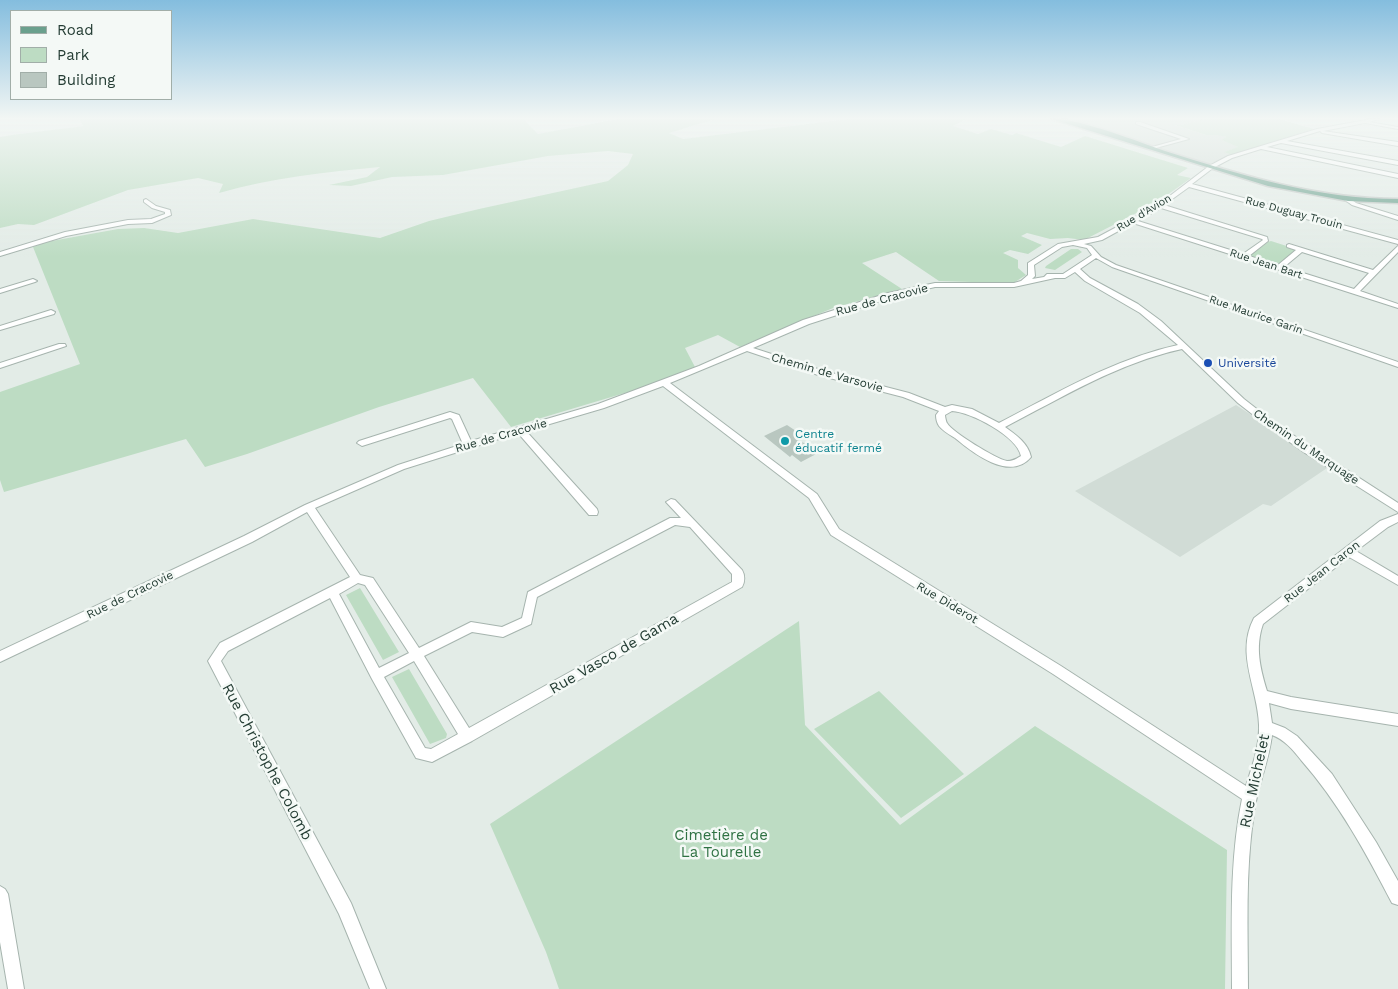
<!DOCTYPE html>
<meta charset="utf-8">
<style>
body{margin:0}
#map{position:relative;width:1398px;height:989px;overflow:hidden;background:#e3ece7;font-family:"Work Sans",sans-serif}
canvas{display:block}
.legend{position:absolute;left:10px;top:10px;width:162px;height:90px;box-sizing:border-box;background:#f4f9f6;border:1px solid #a1aea8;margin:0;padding:6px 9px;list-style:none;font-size:15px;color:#243d34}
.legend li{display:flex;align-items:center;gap:10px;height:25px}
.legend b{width:25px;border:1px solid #a1aea8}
</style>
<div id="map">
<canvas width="1398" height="989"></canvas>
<ul class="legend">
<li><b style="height:6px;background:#6aa08d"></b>Road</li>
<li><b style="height:14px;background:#bddcc3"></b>Park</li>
<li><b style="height:14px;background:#b9c7c0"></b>Building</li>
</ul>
</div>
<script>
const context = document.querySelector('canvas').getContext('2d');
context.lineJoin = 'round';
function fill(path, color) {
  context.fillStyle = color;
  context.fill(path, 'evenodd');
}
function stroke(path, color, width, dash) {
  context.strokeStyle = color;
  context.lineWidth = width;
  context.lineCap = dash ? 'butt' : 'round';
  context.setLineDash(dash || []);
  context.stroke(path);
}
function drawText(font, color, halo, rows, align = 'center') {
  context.font = font + ' "Work Sans",sans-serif';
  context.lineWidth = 5;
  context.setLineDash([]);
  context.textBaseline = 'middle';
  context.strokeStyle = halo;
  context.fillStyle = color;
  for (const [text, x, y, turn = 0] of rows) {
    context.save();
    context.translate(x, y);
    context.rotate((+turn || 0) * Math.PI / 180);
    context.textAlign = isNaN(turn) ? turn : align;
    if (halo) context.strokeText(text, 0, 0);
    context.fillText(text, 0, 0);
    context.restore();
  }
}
fill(new Path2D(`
 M1060,119H1205L1180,125H1175L1206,135H1222L1227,138L1223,140L1239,147L1225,152L1232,155L1207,165L1125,137Z
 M1236,405L1330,466L1271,506L1263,504L1180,557L1075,491Z`), '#d1dcd6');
fill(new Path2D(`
 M79,119H523L538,134L618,119H715L669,133L683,139L849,119H966L953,126L978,134L991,129L1012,135L1016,133L1061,147L1085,136L1188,168L1177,175L1191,178L1156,203L1084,240L1068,238L1050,239L1027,233L1021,236L1042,245L1028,254L1010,250L1003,253L1018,260V268L1026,275L1015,282L1005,283L939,281L896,252L862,263L902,289L833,308L740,347L718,335L685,348L695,367L655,384L511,427L473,378L379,407L247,454L205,467L186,439L4,492L0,480V392L80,364L33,247L46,242L118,229L144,228L178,233L253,219L380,238L429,221L479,209L608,181L628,165L633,154L608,151L548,156L443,175L392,177L351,186L329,185L367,177L380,167C326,172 271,178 219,193L223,184L198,178L128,190L34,225L18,224L0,228V137C28,132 56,130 83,126Z
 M1205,119H1279L1314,129L1232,155L1224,152L1238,147L1222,140L1226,137L1217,135H1206L1172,124L1180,125Z
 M1271,241L1296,249L1298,251L1279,266L1249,256L1268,242Z
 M1071,249H1078L1082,252L1055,270L1045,268L1046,266Z
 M360,588L399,652L383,660L346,595Z
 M799,621L805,725L900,825L1035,726L1227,850L1225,989H559L546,952L490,824Z
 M409,669L447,734L446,738L430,744L392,677Z
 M879,691L964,774L901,818L814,729Z`), '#bddcc3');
fill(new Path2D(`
 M787,425L799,433L794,436L818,453L801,462L792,455L790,457L764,436Z`), '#b9c7c0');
const minor = new Path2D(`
 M1371,119H1379L1369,122L1398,127V129L1365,123L1323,131L1398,142V146L1322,133L1320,131L1287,141L1398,161V165L1281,143L1267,147L1398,174V178L1261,149L1232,158L1213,168L1192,184L1398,240V244L1189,187L1164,205L1267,237L1268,241L1249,256L1278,265L1296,250L1287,247V245L1289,244L1373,270L1398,246V252L1360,291L1398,304V308L1133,223L1102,240L1084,244L1091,246L1101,257L1116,265L1398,362V367L1112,267L1096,258L1080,269L1090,278L1138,304L1161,321L1244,399L1276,424L1398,503V512L1305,453L1270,428L1238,403L1182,349C1118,363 1063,397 1005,427C1016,435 1028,443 1031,457C1010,482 973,453 955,438C950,435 943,431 939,426C937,423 936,419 936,415L939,411L903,397L818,375L747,351L670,383L817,494L839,529L1061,666L1246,786C1252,766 1260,746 1259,725C1258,688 1235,654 1254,618L1380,521L1398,514V522L1388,527L1356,551L1398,576V585L1349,557L1263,624C1255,647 1260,668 1267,691L1291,697L1398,714V726L1291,709L1269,703L1272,723L1285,728L1297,736L1332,774L1376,842L1398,881V905L1392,903C1366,853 1339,803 1301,760C1293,750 1285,740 1272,735C1269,762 1257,787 1254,813C1245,871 1248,930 1248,989H1232C1232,926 1229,862 1242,799L1053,674L831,535L809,498L663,386L604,408L526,431L597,509L598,512L597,515H589L518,433L404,469L315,508L360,575L373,578L419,648L471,622L502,627L522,618L528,592L670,518H681L666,502L671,499L675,500L742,570C745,575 745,582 742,587L472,741L432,762L416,758L372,679L330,598L228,651L221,661L351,903L386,989H370L339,914L208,661L220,643L350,577L307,512L252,542L0,662V651L244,536L305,505L398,465L463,444L452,419L450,418L362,446L357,443L359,441L450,412L459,415L471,441L598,404L699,366L803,320L888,293L935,283H1014L1021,281L1028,275V263L1058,244L1098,237L1158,205L1209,166L1228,156L1317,129ZM1161,208L1262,239L1263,240L1243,254L1138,221ZM1073,245L1087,248L1092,255L1063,274H1047L1044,277L1032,279L1035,276L1034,265L1062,247ZM1302,252L1369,273L1354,289L1284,267ZM1075,272L1085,281L1140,313L1178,345C1114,359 1057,393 999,423L972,409L952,405L945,407L909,393L824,371L753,348L809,324L893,297L935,287H1014L1055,278H1065ZM952,411C971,412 1017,436 1021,456C1016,459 1013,461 1007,461C996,459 952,432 947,423C946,422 945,416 945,415ZM675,525L690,527L732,574V582L469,728L424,656L472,632L503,637L531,624L537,597ZM358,583L365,585L409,653L379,668L339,594ZM414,661L458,734L431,749L425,748L384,677Z
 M1136,122H1140L1189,139L1152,149V147L1181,139L1136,124Z
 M1345,198H1349L1356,203L1398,216V220L1352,205L1345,200Z
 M146,199L156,206L170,210L171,215L152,223L128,224L66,236L0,256V252L65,232L128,220L151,219L165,214V212L152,208L144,202V200Z
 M33,279L37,281L35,282L0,293V289Z
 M51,310L55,312L54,314L0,330V326Z
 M59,344H65L66,346L0,368V363Z
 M0,886L5,889L8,894L24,989H8L0,942Z`);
const major = new Path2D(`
 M1052,119C1075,117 1140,142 1165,151C1241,175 1317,199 1398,199V203L1348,201L1268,186Z`);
stroke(minor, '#a6b4ae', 2);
stroke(major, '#c2c9c6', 3);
fill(minor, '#fff');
fill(major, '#6aa08d');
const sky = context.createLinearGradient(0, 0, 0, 257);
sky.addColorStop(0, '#84bdde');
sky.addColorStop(0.46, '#f2f6f4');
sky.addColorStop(1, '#f2f6f400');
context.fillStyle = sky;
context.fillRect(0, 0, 1398, 257);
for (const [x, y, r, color] of [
 [1208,363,5,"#1a4fb4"],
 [785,441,5,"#0f9aa8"]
]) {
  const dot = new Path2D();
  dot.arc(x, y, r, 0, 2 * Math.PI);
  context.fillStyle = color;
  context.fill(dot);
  stroke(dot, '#f4f9f6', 2);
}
drawText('11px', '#243d34', '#f4f9f6', [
 ["Rue d'Avion",1144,213,-31],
 ["Rue Duguay Trouin",1294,213,15],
 ["Rue Jean Bart",1266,264,18],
 ["Rue Maurice Garin",1256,315,19]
]);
drawText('12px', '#243d34', '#f4f9f6', [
 ["Rue de Cracovie",882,300,-15],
 ["Chemin de Varsovie",827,373,16],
 ["Rue de Cracovie",501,436,-16],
 ["Chemin du Marquage",1306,447,34],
 ["Rue Jean Caron",1322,572,-38],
 ["Rue de Cracovie",130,595,-26],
 ["Rue Diderot",947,603,31]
]);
drawText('12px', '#164399', '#f4f9f6', [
 ["Université",1218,363]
], 'left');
drawText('12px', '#0d838f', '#f4f9f6', [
 ["Centre",795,434],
 ["éducatif fermé",795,448]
], 'left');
drawText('15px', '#243d34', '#f4f9f6', [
 ["Rue Vasco de Gama",614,654,-30],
 ["Rue Christophe Colomb",267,762,62],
 ["Rue Michelet",1255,781,-78]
]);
drawText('15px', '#2f7243', '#f4f9f6', [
 ["Cimetière de",721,836],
 ["La Tourelle",721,853]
]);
</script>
